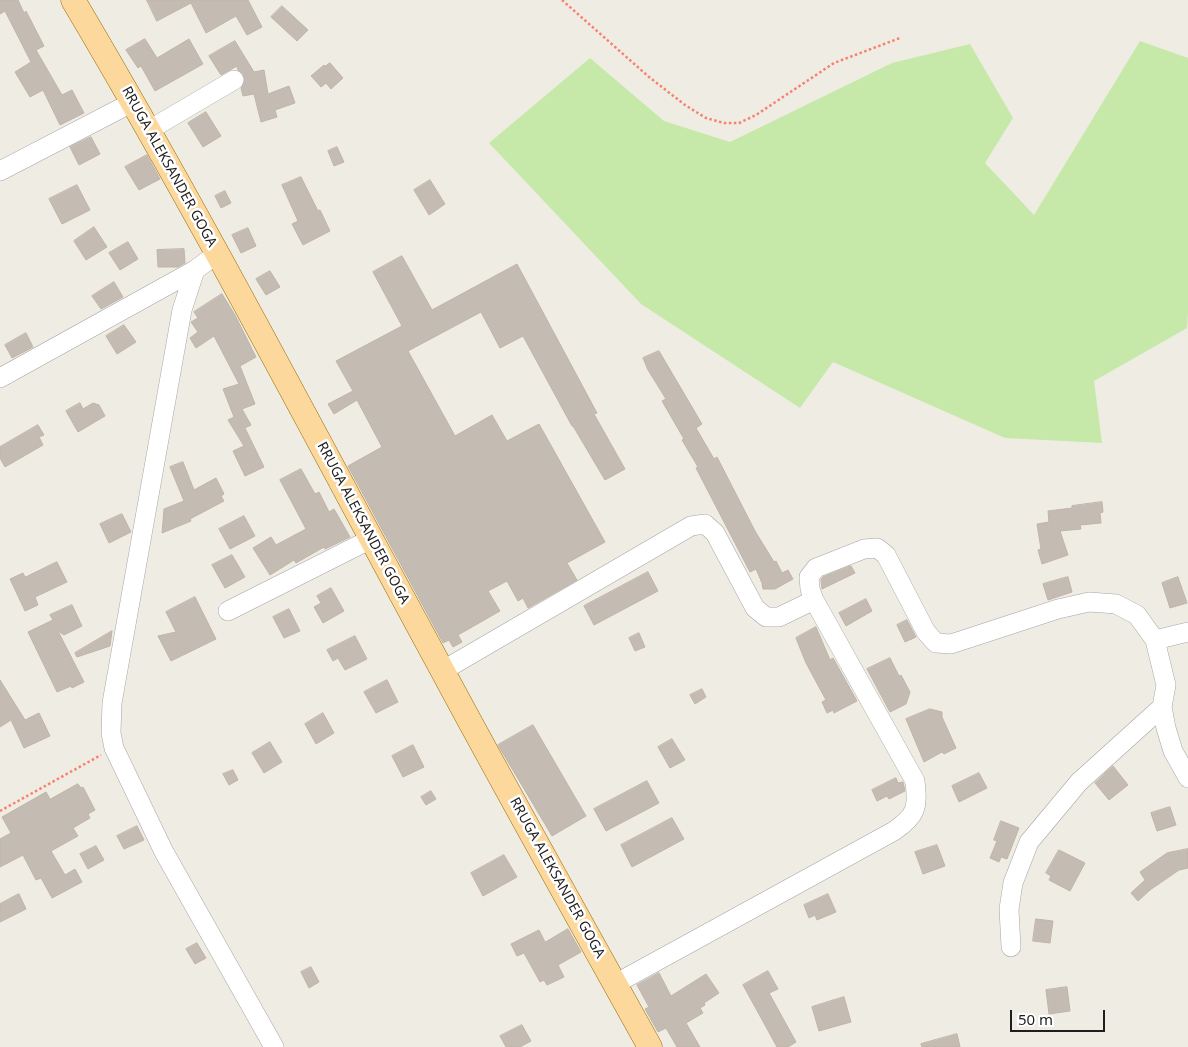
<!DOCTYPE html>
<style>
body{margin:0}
#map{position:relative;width:1188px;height:1047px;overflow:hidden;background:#efece4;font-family:"Noto Sans",sans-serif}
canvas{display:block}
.scale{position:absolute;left:1010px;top:1010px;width:95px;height:22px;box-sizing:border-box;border:2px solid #1e1e1e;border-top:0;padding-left:6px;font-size:15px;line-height:18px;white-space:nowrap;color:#1e1e1e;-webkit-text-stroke:4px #fff;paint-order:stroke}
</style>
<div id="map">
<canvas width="1188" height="1047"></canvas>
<div class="scale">50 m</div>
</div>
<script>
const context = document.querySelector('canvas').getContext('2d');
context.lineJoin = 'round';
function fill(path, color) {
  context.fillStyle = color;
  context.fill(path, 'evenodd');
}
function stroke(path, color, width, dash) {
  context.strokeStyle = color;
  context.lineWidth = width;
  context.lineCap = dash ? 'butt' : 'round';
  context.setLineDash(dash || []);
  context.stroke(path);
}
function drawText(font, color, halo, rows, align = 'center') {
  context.font = font + ' "Noto Sans",sans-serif';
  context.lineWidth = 5;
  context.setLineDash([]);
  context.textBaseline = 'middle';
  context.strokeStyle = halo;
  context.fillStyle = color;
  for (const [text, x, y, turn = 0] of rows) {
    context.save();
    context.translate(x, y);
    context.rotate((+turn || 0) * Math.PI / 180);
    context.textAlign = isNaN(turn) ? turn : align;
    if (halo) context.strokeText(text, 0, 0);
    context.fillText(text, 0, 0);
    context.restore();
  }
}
fill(new Path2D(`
 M1140,41L1188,58V312L1187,328L1094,381L1102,443L1005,438L833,362L800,408L641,304L489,143L590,58L664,121L730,142L892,63L970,44L1013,118L985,163L1034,215Z`), '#c6e9aa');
const building = new Path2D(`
 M0,0H18L24,13L26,11L44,46L36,50L62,95L72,90L84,113L60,125L43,90L30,97L15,72L31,62L5,11L0,14Z
 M147,0H248L262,27L247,35L236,16L206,33L191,3L157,21Z
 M282,6L308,30L297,41L271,17Z
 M145,39L157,58L189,39L203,64L155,91L141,66L138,68L126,50Z
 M235,41L254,72L264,70L268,94L289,86L295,103L275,110L277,117L261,122L254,94L243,96L241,88L245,80L243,74L238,70L237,66L221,75L209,56Z
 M330,63L343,78L331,89L326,83L321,87L311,76L324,65L325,66Z
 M206,112L221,136L203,147L188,123Z
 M91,137L100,154L79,165L70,147Z
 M337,147L344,162L334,166L328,151Z
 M147,155L160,179L139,190L125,167Z
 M301,177L318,211L320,210L330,231L303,245L292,224L298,221L282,185Z
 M430,180L445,204L429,215L414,190Z
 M77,185L90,210L62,224L49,199Z
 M225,191L231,203L221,208L215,196Z
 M94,227L107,247L86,260L74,241Z
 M248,228L256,246L241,253L232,235Z
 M128,242L138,259L120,270L109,253Z
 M184,249L185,263L178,267H158L157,250Z
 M402,256L432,310L517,264L597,413L594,414L625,469L605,480L573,426H572L523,336L500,348L481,312L408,351L455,436L492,415L507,441L539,424L605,542L567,563L577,580L528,608L523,598L518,601L507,581L488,591L500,611L458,635L462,642L453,647L449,640L443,643L348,466L382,447L357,400L334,414L328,404L353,391L336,361L402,326L373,272Z
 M270,271L280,287L266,295L256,279Z
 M114,282L123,297L101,309L92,296Z
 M222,294L235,315L256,357L240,366L255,404L242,409L251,425L245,428L264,467L245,476L233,451L244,446L228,420L234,417L223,389L239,384L214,336L196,348L190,338L198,332L191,322L198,318L194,312Z
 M124,325L136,342L117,354L106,336Z
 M26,333L33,347L12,358L5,345Z
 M659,351L702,424L696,428L714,459L717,457L755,531L774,562L776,561L782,573L788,570L793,579L775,589H763L762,583L756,569L750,572L696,468L698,467L682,440L684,439L662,401L666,399L648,370L643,358Z
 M80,403L83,409L93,403L99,405L105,416L78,432L66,411Z
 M38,425L44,435L39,437L43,445L5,467L0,458V447Z
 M183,462L194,490L216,478L224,494L221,496L224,501L190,519L191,521L162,533L164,509L184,501L170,467Z
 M301,469L315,494L319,492L329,512L334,509L350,537L325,549L324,547L296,563L294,560L270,575L253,548L271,537L276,545L306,529L280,480Z
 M1102,502L1103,512L1100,513L1101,523L1080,525L1081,529L1060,531L1068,555L1042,564L1038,550L1041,549L1037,524L1049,522L1048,511L1072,508V506Z
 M122,514L131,532L109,543L100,524Z
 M244,516L255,536L230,549L219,529Z
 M232,555L245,577L225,588L212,565Z
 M57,562L67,582L35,597L38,605L25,611L10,579L23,573L25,577Z
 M851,566L855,573L822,589L821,580L823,577Z
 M648,572L658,591L594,625L584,606Z
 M1068,577L1072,592L1048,600L1043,584Z
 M1178,577L1187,603L1170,608L1162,583Z
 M331,588L344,611L323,623L314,607L321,603L317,596Z
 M195,597L216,639L171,661L158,636L176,632L166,612Z
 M866,599L872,611L846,626L839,613Z
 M72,605L82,626L64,635L58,631L84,682L72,688L71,686L57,692L28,632L53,620L50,615Z
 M289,609L300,631L284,638L273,617Z
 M907,620L916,637L905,642L897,625Z
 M816,627L830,660L833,658L857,701L834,713L833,710L827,713L822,702L826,700L806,663L796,638Z
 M112,631L110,646L77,657L75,653Z
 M639,633L645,647L635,651L629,638Z
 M355,636L367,659L345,670L338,658L333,661L327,650Z
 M890,658L899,676L901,675L910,692L906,704L890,712L867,669Z
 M0,680L25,720L39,713L50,736L24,748L11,720L0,727Z
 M387,680L398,702L376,713L364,692Z
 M702,689L706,697L695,704L690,695Z
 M930,709L942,712V717L956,748L944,754L942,752L924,762L906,719Z
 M323,713L334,733L316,744L305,724Z
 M533,725L586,816L552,836L498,745Z
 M672,739L685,760L670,768L658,747Z
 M270,742L282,762L264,773L252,753Z
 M413,745L424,767L403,777L392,756Z
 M1113,766L1128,785L1109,800L1095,783Z
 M233,770L238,780L229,785L223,774Z
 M979,773L987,788L959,802L952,786Z
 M896,778L898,783L903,782L905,791L889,799L887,796L877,801L872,790Z
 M647,781L659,803L606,831L594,809Z
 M78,784L81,788L83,787L95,810L88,814L90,818L73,828L78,836L51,851L65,875L75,869L82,882L52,898L41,878L36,880L23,855L0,867V839L11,833L2,817L46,792L50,799Z
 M431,791L436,799L426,805L421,797Z
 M1170,807L1176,825L1157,831L1151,813Z
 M672,818L684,839L632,867L621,845Z
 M1001,821L1019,828L1007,859L1001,857L999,862L990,858L997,841L994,840Z
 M137,826L144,840L124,849L117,836Z
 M937,845L945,866L923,874L915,852Z
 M96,846L104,860L88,869L80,854Z
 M1188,849V868L1179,870L1150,890L1138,901L1131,893L1145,880L1140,872L1167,853Z
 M1059,850L1085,863L1070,891L1049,880L1051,876L1046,873Z
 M504,855L517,877L483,896L471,873Z
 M19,894L26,909L0,922V904Z
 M828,894L836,912L817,920L815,915L809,918L804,905Z
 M1036,919L1053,921L1050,943L1033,941Z
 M568,929L581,952L558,965L564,977L547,985L544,980L540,982L524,953L517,956L511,944L539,930L545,942Z
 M197,943L206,958L195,964L186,949Z
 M311,967L319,982L309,988L301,972Z
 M768,971L778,989L769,993L796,1042L788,1047H777L743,985Z
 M659,973L671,996L706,974L719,993L704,1003L705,1005L700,1008L703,1013L686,1023L700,1047H677L666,1028L658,1032L645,1009L649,1007L637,985Z
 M1067,987L1070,1011L1049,1014L1046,990Z
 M844,997L851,1022L819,1031L812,1007Z
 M522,1025L531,1041L520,1047H506L500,1036Z
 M957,1034L960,1047H922L921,1044Z`);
fill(building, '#c4bcb3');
stroke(building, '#c1b3a6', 1);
const minor = new Path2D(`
 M149,130L234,80
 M0,171L133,102
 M218,253L195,270L182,310L112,703L111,733L114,748L164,852L274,1047
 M0,378L195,270
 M228,611L371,539
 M1155,640L1188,632
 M442,671L691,526L705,524L715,533L755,608L766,617H779L814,600
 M1011,947L1009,909L1013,883L1029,842L1079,782L1162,707
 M615,984L894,831C917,815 918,808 915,781L814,600L810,589L809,577L816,568L864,549L877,548L886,555L926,632L936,643L951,644L1058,609L1089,602L1116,604L1137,615L1155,640L1166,685L1162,707L1166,728L1173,751L1188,778`);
const major = new Path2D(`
 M73,0C203,219 320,445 441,668C509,795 580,921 650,1047`);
stroke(minor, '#a5a5a5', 20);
stroke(major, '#986e00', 25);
stroke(new Path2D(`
 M562,0L649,77L685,105L706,118L724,123H739L756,115L834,63L900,38
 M0,811L101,755`), '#f9816b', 2.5, [2.5, 2.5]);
stroke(minor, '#fff', 19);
stroke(major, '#fcd89d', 24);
drawText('14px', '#1e1e1e', '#fff', [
 ["RRUGA ALEKSANDER GOGA",169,167,61],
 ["RRUGA ALEKSANDER GOGA",363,523,62],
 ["RRUGA ALEKSANDER GOGA",557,878,61]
]);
</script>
